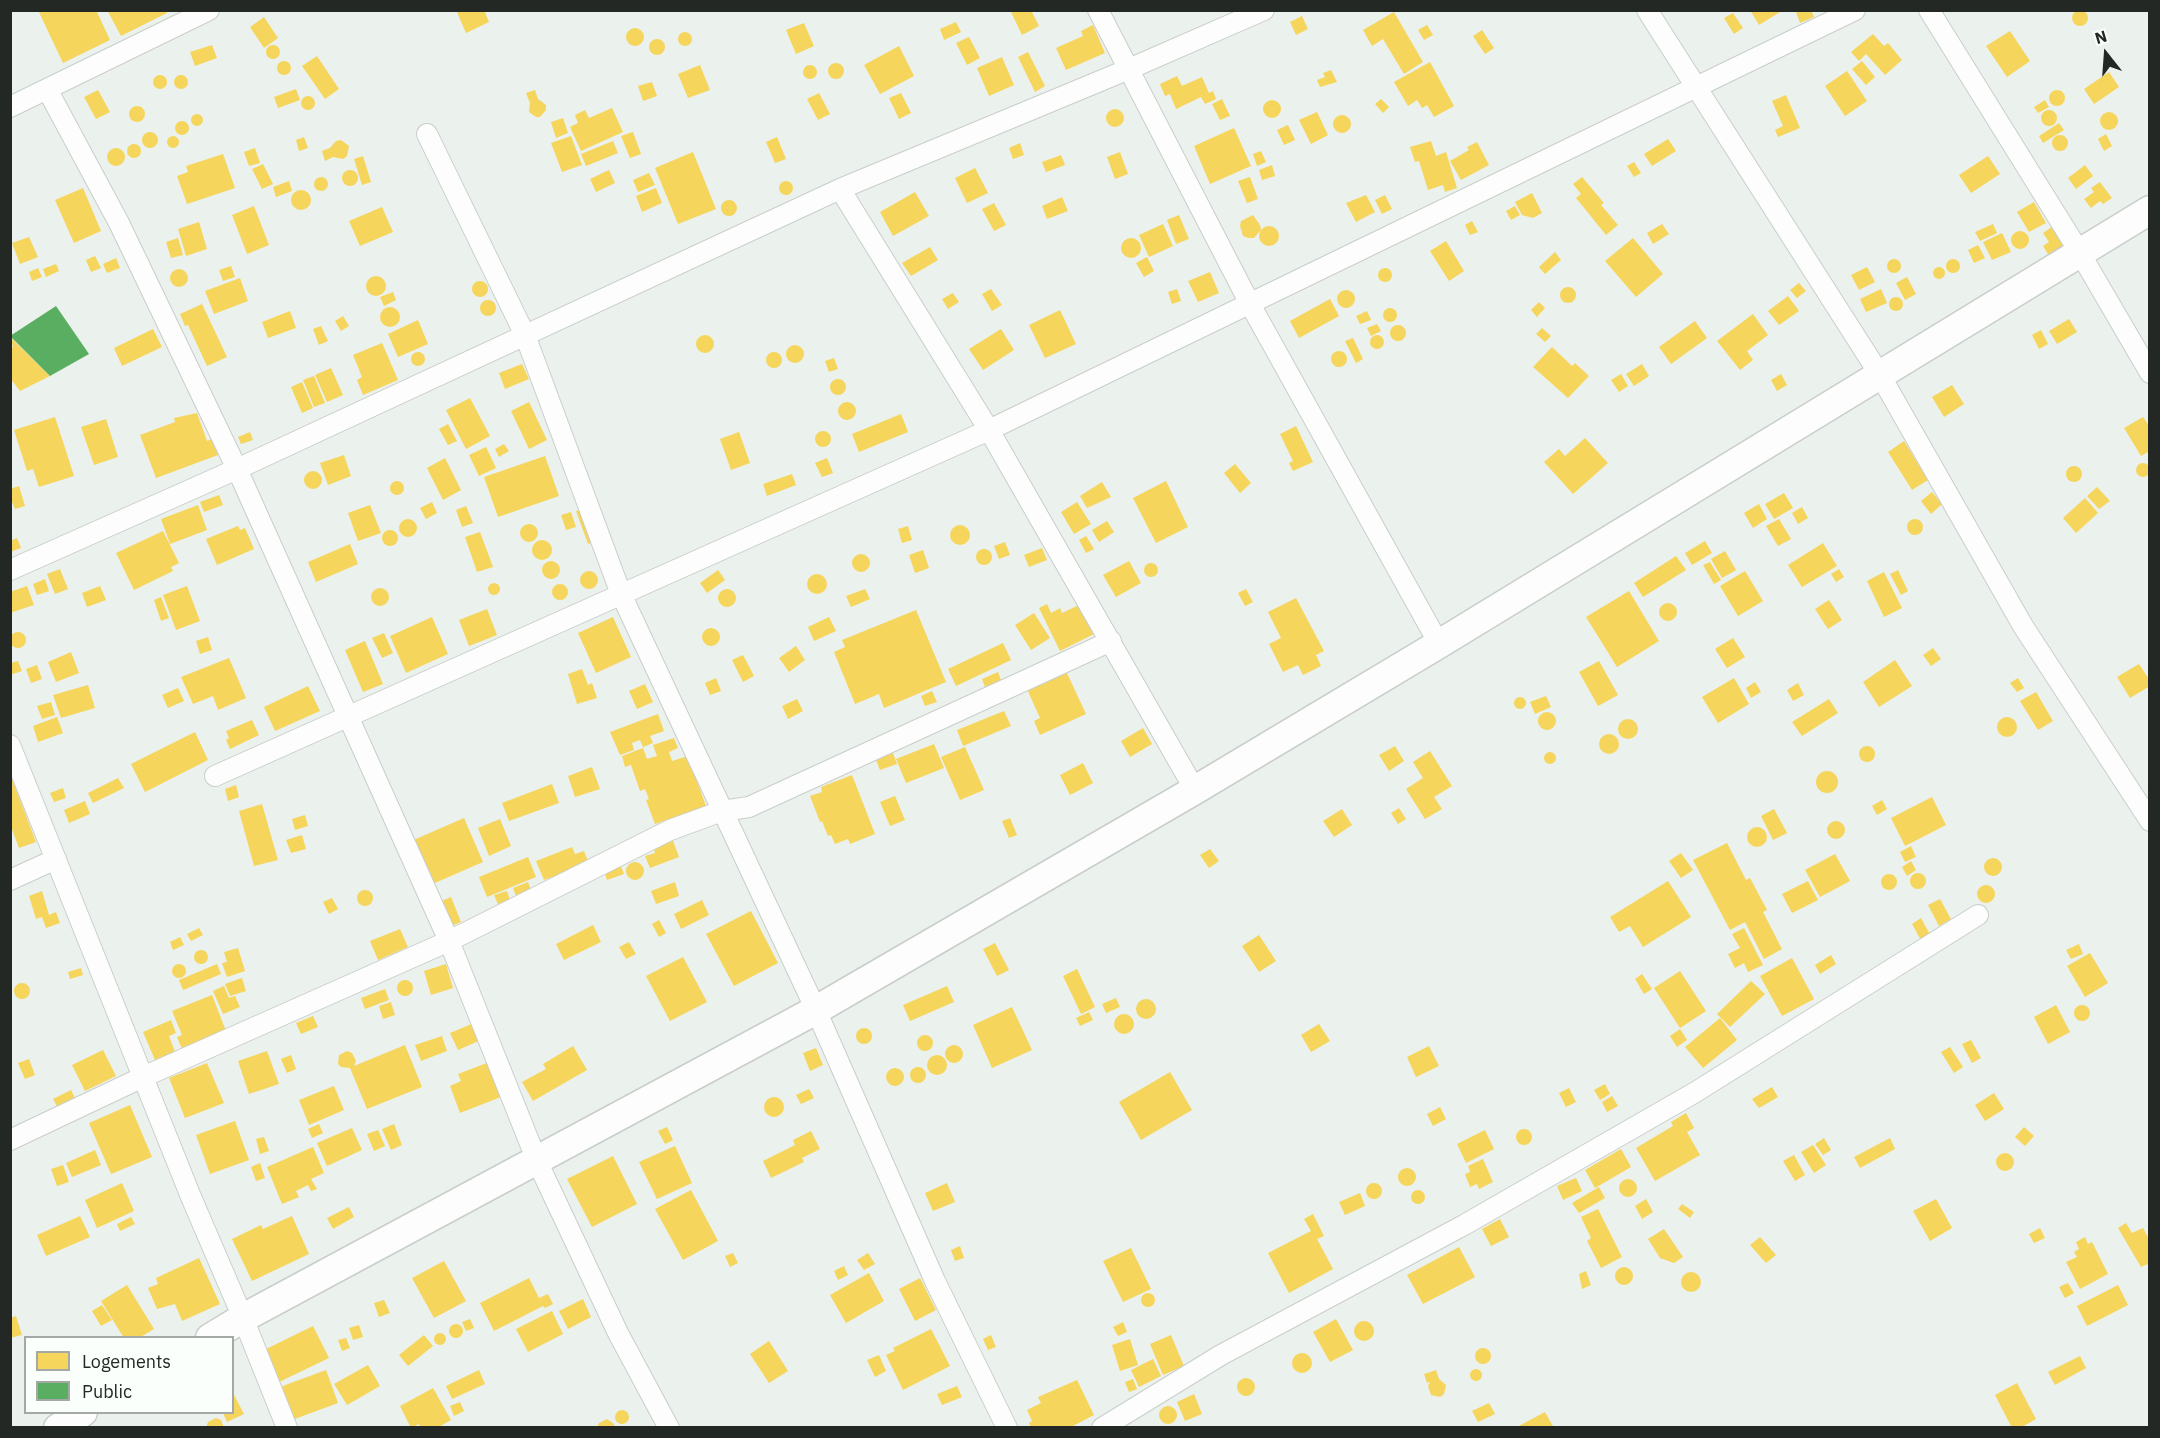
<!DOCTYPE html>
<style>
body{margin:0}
#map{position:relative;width:2160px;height:1438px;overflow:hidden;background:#ebf1ec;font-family:"IBM Plex Sans",sans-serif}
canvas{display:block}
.frame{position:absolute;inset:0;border:12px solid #232824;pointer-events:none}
.legend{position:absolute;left:24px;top:1336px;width:210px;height:78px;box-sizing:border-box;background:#fafffb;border:2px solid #a4a9a5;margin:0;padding:8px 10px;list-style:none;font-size:18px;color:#232824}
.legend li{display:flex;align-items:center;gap:12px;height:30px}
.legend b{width:30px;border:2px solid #a4a9a5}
.north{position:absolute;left:2076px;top:24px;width:60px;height:60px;-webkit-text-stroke:4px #fafffb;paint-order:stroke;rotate:343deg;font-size:16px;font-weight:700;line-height:24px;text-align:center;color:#232824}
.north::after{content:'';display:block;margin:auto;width:21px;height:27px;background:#232824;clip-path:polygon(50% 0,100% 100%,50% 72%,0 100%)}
</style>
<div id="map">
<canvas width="2160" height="1438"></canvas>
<div class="frame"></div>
<ul class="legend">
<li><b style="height:16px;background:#f6d55c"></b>Logements</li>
<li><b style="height:16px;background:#5aae61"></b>Public</li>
</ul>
<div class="north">N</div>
</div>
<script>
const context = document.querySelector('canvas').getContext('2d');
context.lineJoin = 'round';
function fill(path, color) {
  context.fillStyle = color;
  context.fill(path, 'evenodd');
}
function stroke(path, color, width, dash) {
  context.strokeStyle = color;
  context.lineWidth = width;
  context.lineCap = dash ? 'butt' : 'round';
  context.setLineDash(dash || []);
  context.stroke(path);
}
fill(new Path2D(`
 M2072 18a8 8 0 1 1 16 0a8 8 0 1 1-16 0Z
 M38,10H96L110,40L63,63Z
 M107,10H166L167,13L121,36Z
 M456,10H484L489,22L466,33Z
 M1010,10H1031L1039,26L1022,35Z
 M1750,10H1779L1780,12L1759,25Z
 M1800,10H1811L1814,17L1800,23L1796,12Z
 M1394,12L1423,62L1404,74L1383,39L1372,46L1363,30Z
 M1733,13L1743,28L1734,34L1724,18Z
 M1302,16L1308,29L1296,35L1290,22Z
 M264,17L278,38L264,48L250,27Z
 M956,22L961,32L944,40L940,29Z
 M804,23L814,46L796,54L786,30Z
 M1093,25L1105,53L1066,70L1056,48L1083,36L1081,31Z
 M1427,25L1433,35L1424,40L1418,30Z
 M626 37a9 9 0 1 1 18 0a9 9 0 1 1-18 0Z
 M1482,30L1494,48L1485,54L1473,36Z
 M2010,31L2030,61L2007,77L1986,46Z
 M678 39a7 7 0 1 1 14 0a7 7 0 1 1-14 0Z
 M1873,34L1884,46L1888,43L1902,60L1885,75L1866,54L1859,61L1851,52Z
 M969,37L980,58L967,65L956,43Z
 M649 47a8 8 0 1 1 16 0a8 8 0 1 1-16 0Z
 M266 52a7 7 0 1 1 14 0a7 7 0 1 1-14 0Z
 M212,45L217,58L195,66L190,52Z
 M899,46L914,76L880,94L864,65Z
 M1028,52L1045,86L1035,92L1018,57Z
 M317,56L339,89L325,99L302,66Z
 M1002,57L1014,85L989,96L977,68Z
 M277 68a7 7 0 1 1 14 0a7 7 0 1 1-14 0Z
 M1862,61L1875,77L1866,85L1852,69Z
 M1430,62L1454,106L1434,117L1427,105L1422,108L1417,100L1408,106L1394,82Z
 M828 71a8 8 0 1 1 16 0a8 8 0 1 1-16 0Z
 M700,65L710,90L688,98L678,74Z
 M803 72a7 7 0 1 1 14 0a7 7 0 1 1-14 0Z
 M1331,70L1337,82L1320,87L1317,80L1325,77L1323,73Z
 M1847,71L1867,101L1845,116L1825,86Z
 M2109,72L2119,87L2094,104L2084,89Z
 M174 82a7 7 0 1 1 14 0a7 7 0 1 1-14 0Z
 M153 82a7 7 0 1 1 14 0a7 7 0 1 1-14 0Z
 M1177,76L1182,86L1202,77L1209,93L1213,91L1216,99L1205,104L1201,97L1176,109L1170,94L1165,96L1160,84Z
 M652,82L657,96L643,101L638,86Z
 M296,89L300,100L278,108L274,97Z
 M2049 98a8 8 0 1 1 16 0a8 8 0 1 1-16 0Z
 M98,90L110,112L96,119L84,97Z
 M535,90L538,99L546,105V110L540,117H536L529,112L530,103L526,93Z
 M819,93L830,114L818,120L807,99Z
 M901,93L911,113L899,119L889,98Z
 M1786,95L1800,128L1778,137L1775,130L1783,126L1772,101Z
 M301 103a7 7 0 1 1 14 0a7 7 0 1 1-14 0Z
 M1222,99L1230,116L1220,120L1212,104Z
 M1381,99L1389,107L1383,113L1375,104Z
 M2045,100L2049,107L2038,113L2034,107Z
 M1263 109a9 9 0 1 1 18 0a9 9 0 1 1-18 0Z
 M129 114a8 8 0 1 1 16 0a8 8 0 1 1-16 0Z
 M612,108L623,132L581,151L570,127L578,123L575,115L585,110L589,118Z
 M1106 118a9 9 0 1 1 18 0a9 9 0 1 1-18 0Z
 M2041 118a8 8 0 1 1 16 0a8 8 0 1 1-16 0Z
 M1317,112L1328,135L1311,144L1299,120Z
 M2100 121a9 9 0 1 1 18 0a9 9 0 1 1-18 0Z
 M191 120a6 6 0 1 1 12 0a6 6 0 1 1-12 0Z
 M1333 124a9 9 0 1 1 18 0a9 9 0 1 1-18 0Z
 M563,118L568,133L556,138L551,122Z
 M175 128a7 7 0 1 1 14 0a7 7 0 1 1-14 0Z
 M2059,123L2064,130L2043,143L2039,136Z
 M1288,125L1295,140L1284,145L1277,130Z
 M1234,128L1251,166L1210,184L1194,146Z
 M142 140a8 8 0 1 1 16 0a8 8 0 1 1-16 0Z
 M633,132L641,154L630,158L621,136Z
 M2106,134L2112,146L2104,151L2098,139Z
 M2052 143a8 8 0 1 1 16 0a8 8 0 1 1-16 0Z
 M167 142a6 6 0 1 1 12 0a6 6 0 1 1-12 0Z
 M571,136L582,165L562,172L551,143Z
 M304,137L308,148L299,151L296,140Z
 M777,137L786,159L775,163L766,142Z
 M1668,139L1676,151L1652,166L1644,154Z
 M341,140L349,146L347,156L343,159L333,157L325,161L322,151L330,148L336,141Z
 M613,141L618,153L586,166L581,154Z
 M1431,141L1436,156L1446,152L1457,188L1445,192L1443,185L1428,190L1419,161L1415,162L1410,147Z
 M1477,142L1489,165L1461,180L1450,161L1469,150L1467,147Z
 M1020,143L1024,155L1013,159L1009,148Z
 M127 151a7 7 0 1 1 14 0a7 7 0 1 1-14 0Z
 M255,148L260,163L249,166L244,152Z
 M107 157a9 9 0 1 1 18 0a9 9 0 1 1-18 0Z
 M1261,151L1266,162L1257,166L1253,154Z
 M693,152L716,209L678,224L655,168Z
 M1120,152L1128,174L1115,179L1107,157Z
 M223,154L235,188L187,204L177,176L188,172L186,166Z
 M1061,155L1065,165L1046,172L1042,162Z
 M363,156L371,182L362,185L354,159Z
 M1988,156L2000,174L1971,193L1959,175Z
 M1634,162L1641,173L1634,177L1627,166Z
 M263,164L273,184L262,189L252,169Z
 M1272,165L1275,176L1262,180L1259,170Z
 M2085,165L2093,176L2076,189L2068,178Z
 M975,168L988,193L967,203L955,178Z
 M609,170L615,183L596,192L590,179Z
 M342 178a8 8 0 1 1 16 0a8 8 0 1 1-16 0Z
 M649,173L655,185L638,192L633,180Z
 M1250,177L1258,199L1247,203L1238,181Z
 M1582,177L1604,203L1601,205L1618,225L1606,235L1576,198L1581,194L1573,184Z
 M314 184a7 7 0 1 1 14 0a7 7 0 1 1-14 0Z
 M779 188a7 7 0 1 1 14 0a7 7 0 1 1-14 0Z
 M289,181L292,191L276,197L273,187Z
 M2100,182L2112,198L2103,204L2100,201L2091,208L2084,199L2094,192L2091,188Z
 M83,188L101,231L74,243L55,200Z
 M656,188L662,203L642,212L636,196Z
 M291 200a10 10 0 1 1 20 0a10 10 0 1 1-20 0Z
 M915,192L929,216L893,236L880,212Z
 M1532,193L1542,213L1533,218L1522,215L1515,202Z
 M1366,195L1375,212L1356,222L1346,203Z
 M1385,195L1392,209L1382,214L1375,200Z
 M1062,197L1068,211L1047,219L1042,206Z
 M721 208a8 8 0 1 1 16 0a8 8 0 1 1-16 0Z
 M2034,202L2046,223L2029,232L2017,212Z
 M994,203L1006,225L994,231L982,209Z
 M254,206L269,245L247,254L232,215Z
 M1515,206L1520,215L1511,220L1506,211Z
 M382,207L393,232L360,246L349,221Z
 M1179,215L1189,239L1176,244L1167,220Z
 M1253,215L1260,225L1261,230L1254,238H1248L1243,236L1240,226L1241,221Z
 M1472,221L1478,232L1470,235L1465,225Z
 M199,222L207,249L186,256L178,229Z
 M1163,224L1173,246L1149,257L1139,235Z
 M1662,224L1669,234L1653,244L1647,233Z
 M1993,224L1997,233L1980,241L1975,232Z
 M2053,226L2065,246L2049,256L2043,246L2049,242L2043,233Z
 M1259 236a10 10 0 1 1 20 0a10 10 0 1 1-20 0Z
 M2011 240a9 9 0 1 1 18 0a9 9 0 1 1-18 0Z
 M2002,233L2011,252L1992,260L1983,242Z
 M29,237L38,257L20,264L12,243Z
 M178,238L183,255L171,258L166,242Z
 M1633,238L1663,274L1636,297L1605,261Z
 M1121 248a10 10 0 1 1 20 0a10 10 0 1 1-20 0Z
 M1446,241L1464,271L1449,281L1430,251Z
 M1978,245L1985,258L1974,263L1968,250Z
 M930,247L938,260L911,276L902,263Z
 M1555,252L1561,260L1545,274L1539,267Z
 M95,256L101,268L91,272L86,260Z
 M1147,257L1154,271L1144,277L1136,263Z
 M116,258L120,268L107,273L103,264Z
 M1887 266a7 7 0 1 1 14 0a7 7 0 1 1-14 0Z
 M1946 266a7 7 0 1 1 14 0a7 7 0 1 1-14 0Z
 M56,264L59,271L46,277L43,269Z
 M231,266L235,277L223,281L219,270Z
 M1933 273a6 6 0 1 1 12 0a6 6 0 1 1-12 0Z
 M1867,267L1875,282L1859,290L1851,275Z
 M1378 275a7 7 0 1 1 14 0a7 7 0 1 1-14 0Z
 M38,268L42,277L32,281L29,272Z
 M170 278a9 9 0 1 1 18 0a9 9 0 1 1-18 0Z
 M1210,272L1219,293L1198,302L1188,281Z
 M366 286a10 10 0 1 1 20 0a10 10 0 1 1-20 0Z
 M1907,277L1916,294L1905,300L1896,283Z
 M240,278L248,301L214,314L205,291Z
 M472 289a8 8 0 1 1 16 0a8 8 0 1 1-16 0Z
 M1799,283L1806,291L1797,298L1790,290Z
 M1560 295a8 8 0 1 1 16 0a8 8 0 1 1-16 0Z
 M991,289L1002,305L992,311L982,294Z
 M1177,289L1181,301L1172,304L1168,292Z
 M1881,289L1887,303L1866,312L1860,299Z
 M1337 299a9 9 0 1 1 18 0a9 9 0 1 1-18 0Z
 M393,292L396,300L384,306L380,297Z
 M953,293L959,302L948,309L942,299Z
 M1788,296L1799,311L1779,325L1768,311Z
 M1889 304a7 7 0 1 1 14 0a7 7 0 1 1-14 0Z
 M1330,299L1339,316L1299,338L1290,321Z
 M480 308a8 8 0 1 1 16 0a8 8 0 1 1-16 0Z
 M1539,302L1545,308L1537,317L1531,310Z
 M202,304L227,357L207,366L188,325L185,326L180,314Z
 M380 317a10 10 0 1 1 20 0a10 10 0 1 1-20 0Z
 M1383 315a7 7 0 1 1 14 0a7 7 0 1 1-14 0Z
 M1060,310L1076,344L1045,358L1029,325Z
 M290,311L296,328L268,338L262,322Z
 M1367,311L1371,320L1360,324L1356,316Z
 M1753,314L1768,335L1747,351L1753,360L1740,370L1717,341Z
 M343,316L349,326L341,331L335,321Z
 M2069,319L2077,332L2057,344L2049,331Z
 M418,320L428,344L398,357L388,334Z
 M1695,321L1707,338L1671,364L1659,347Z
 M1377,324L1381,331L1371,336L1367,328Z
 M1390 333a8 8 0 1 1 16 0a8 8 0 1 1-16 0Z
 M321,326L328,341L319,345L313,329Z
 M1542,328L1551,336L1545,342L1536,334Z
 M153,329L162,347L122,366L114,348Z
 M1001,329L1014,350L983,370L969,349Z
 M2041,330L2048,344L2039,349L2032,335Z
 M696 344a9 9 0 1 1 18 0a9 9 0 1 1-18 0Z
 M1370 342a7 7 0 1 1 14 0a7 7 0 1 1-14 0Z
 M10,337L50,376L20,391L10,378V348L13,347Z
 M1353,338L1363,359L1356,363L1345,341Z
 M382,343L398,380L363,395L357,380L362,377L353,355Z
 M786 354a9 9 0 1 1 18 0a9 9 0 1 1-18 0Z
 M1552,347L1572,366L1575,363L1589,376L1568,398L1533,367Z
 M1331 359a8 8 0 1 1 16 0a8 8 0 1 1-16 0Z
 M766 360a8 8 0 1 1 16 0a8 8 0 1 1-16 0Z
 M411 359a7 7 0 1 1 14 0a7 7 0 1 1-14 0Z
 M834,358L838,369L829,372L825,361Z
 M522,364L529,379L505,389L499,373Z
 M1642,364L1649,376L1634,386L1626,374Z
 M331,368L343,395L327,402L315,375Z
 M1621,374L1628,386L1619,392L1611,380Z
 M1781,374L1787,385L1777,391L1771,380Z
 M314,376L325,403L314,407L303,380Z
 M830 387a8 8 0 1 1 16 0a8 8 0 1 1-16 0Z
 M302,382L313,408L302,413L291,387Z
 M1952,385L1964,404L1944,417L1932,397Z
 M470,398L490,436L466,449L446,410Z
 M838 411a9 9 0 1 1 18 0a9 9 0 1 1-18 0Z
 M529,402L547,440L529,449L511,411Z
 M197,413L207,441L212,439L218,455L156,478L140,435L175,422L174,418Z
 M901,414L908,432L859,452L852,434Z
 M55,417L74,476L39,487L33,469L27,471L14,430Z
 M2143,417L2150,427V451L2141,456L2124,428Z
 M106,419L118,457L94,465L81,427Z
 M448,424L457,441L448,445L439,429Z
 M1296,426L1313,462L1293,471L1289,463L1293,461L1280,434Z
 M815 439a8 8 0 1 1 16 0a8 8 0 1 1-16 0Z
 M250,432L253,440L241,444L238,437Z
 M739,432L750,463L731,470L720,439Z
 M1585,438L1608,463L1573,494L1544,462L1559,449L1565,456Z
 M1904,441L1928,480L1912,490L1888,452Z
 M504,444L509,451L499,457L495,449Z
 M486,447L496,468L479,476L469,455Z
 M344,455L351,476L328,485L320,463Z
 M545,456L559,496L498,517L484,477Z
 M445,458L461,490L443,500L427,468Z
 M827,458L833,473L822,477L815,463Z
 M2136 470a7 7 0 1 1 14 0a7 7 0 1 1-14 0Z
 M1235,464L1251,483L1240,493L1224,473Z
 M2066 474a8 8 0 1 1 16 0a8 8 0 1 1-16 0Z
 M304 480a9 9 0 1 1 18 0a9 9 0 1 1-18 0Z
 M792,474L796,485L767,496L763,484Z
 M390 488a7 7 0 1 1 14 0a7 7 0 1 1-14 0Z
 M1166,481L1188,527L1156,543L1133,498Z
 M1102,482L1111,497L1087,508L1080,496Z
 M19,486L25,506L15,509L10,497V489Z
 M2097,487L2110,501L2099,509L2087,496Z
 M1932,492L1942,504L1931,514L1921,501Z
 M1784,493L1793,508L1774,519L1765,504Z
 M219,495L223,505L204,512L200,502Z
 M2085,498L2098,513L2076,533L2063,518Z
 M432,502L437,513L426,519L420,508Z
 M1077,502L1091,524L1074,534L1061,512Z
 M1759,504L1767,519L1753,528L1744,513Z
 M198,505L207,530L170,544L161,519Z
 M370,505L381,533L358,541L348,513Z
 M466,506L473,523L462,527L456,510Z
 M587,507L599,540L588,544L576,511Z
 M1802,507L1808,518L1798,524L1792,513Z
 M571,512L576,527L566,530L561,515Z
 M1907 527a8 8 0 1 1 16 0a8 8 0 1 1-16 0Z
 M1779,519L1791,539L1778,546L1766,526Z
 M399 528a9 9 0 1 1 18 0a9 9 0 1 1-18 0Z
 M1107,521L1114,532L1099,542L1092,530Z
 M520 533a9 9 0 1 1 18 0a9 9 0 1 1-18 0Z
 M950 535a10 10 0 1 1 20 0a10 10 0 1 1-20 0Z
 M238,526L240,530L245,528L254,549L217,565L206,539Z
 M908,526L912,540L902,543L898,529Z
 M382 538a8 8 0 1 1 16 0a8 8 0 1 1-16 0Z
 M163,531L179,563L171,567L173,571L134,590L116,553Z
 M480,532L493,567L477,572L465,537Z
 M1086,536L1094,549L1086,553L1079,540Z
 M17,538L21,548L10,552V541Z
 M532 550a10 10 0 1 1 20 0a10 10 0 1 1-20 0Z
 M1705,541L1712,553L1692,565L1685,553Z
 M1005,542L1010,555L999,559L994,546Z
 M1823,543L1837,566L1802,587L1788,565Z
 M350,544L358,564L316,582L308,562Z
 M1042,548L1047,560L1029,567L1024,555Z
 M976 557a8 8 0 1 1 16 0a8 8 0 1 1-16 0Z
 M923,550L929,568L915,573L909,555Z
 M1725,551L1736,570L1722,578L1711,559Z
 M852 563a9 9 0 1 1 18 0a9 9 0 1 1-18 0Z
 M1676,556L1686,570L1643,597L1634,583Z
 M1129,561L1141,583L1116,597L1103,575Z
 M542 570a9 9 0 1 1 18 0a9 9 0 1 1-18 0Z
 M1710,562L1721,580L1714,584L1703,565Z
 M1144 570a7 7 0 1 1 14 0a7 7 0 1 1-14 0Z
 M60,569L68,589L55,594L47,574Z
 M1839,569L1844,577L1836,582L1831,574Z
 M718,570L725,580L707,593L700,583Z
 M1898,570L1908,591L1901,595L1890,574Z
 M580 580a9 9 0 1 1 18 0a9 9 0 1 1-18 0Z
 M1745,571L1763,601L1738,616L1720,586Z
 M1884,572L1902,608L1884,617L1867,581Z
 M807 584a10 10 0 1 1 20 0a10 10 0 1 1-20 0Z
 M45,579L49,591L37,595L33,584Z
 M488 589a6 6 0 1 1 12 0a6 6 0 1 1-12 0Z
 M552 592a8 8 0 1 1 16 0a8 8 0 1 1-16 0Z
 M27,586L34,605L10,613V592Z
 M100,586L106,600L87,607L82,593Z
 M187,586L200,621L176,630L163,595Z
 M371 597a9 9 0 1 1 18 0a9 9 0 1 1-18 0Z
 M865,589L870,599L851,607L846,596Z
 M1246,589L1253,602L1245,606L1238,593Z
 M718 598a9 9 0 1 1 18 0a9 9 0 1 1-18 0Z
 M1629,591L1659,641L1617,667L1586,617Z
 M161,597L169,618L161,621L154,600Z
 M1296,598L1324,651L1316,655L1321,666L1303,675L1298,665L1283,672L1269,644L1281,638L1268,612Z
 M1829,600L1842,620L1828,629L1815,609Z
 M1659 612a9 9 0 1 1 18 0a9 9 0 1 1-18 0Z
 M1047,604L1051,613L1060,608L1062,613L1081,604L1096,633L1060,651L1039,608Z
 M487,609L497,635L469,646L459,620Z
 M916,610L946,682L884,708L879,694L855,704L834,652L845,647L842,640Z
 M1034,613L1050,638L1031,650L1015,625Z
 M432,617L448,654L406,673L390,636Z
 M613,617L631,657L596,673L578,633Z
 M829,617L836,631L814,641L808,627Z
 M702 637a9 9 0 1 1 18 0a9 9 0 1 1-18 0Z
 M10 640a8 8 0 1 1 16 0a8 8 0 1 1-16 0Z
 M384,633L393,653L382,658L372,638Z
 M208,637L212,650L200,654L196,641Z
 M1733,638L1745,657L1727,668L1715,649Z
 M365,641L383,684L363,692L345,650Z
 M1003,643L1011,660L956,686L948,669Z
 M796,646L805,660L789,672L779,658Z
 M1933,648L1941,659L1931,666L1923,655Z
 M71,652L79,673L56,682L48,662Z
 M743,655L754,676L743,682L732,660Z
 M229,658L246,698L218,710L213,696L193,704L181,677Z
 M1895,660L1912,686L1879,707L1863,682Z
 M18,661L22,671L10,675V663Z
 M1599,661L1618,695L1598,706L1579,672Z
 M2139,664L2150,681V686L2130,698L2117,677Z
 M37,665L42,679L31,683L26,669Z
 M582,669L588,685L592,683L597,698L577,704L568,674Z
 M1066,671L1086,714L1040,735L1034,721L1040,718L1027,689Z
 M998,672L1001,680L985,687L982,679Z
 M716,678L721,691L710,695L705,683Z
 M1734,678L1749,704L1718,723L1702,697Z
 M2018,678L2024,688L2017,692L2010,683Z
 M1755,682L1761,692L1751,698L1746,688Z
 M1798,683L1804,695L1793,701L1787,690Z
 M645,684L653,702L637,709L629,691Z
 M88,685L95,708L61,718L53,695Z
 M308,686L320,711L275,731L264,707Z
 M178,688L184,701L168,708L162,695Z
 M932,691L937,702L925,706L921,696Z
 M2036,692L2053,721L2038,730L2020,701Z
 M1546,696L1551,707L1535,714L1530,702Z
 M1514 703a6 6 0 1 1 12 0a6 6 0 1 1-12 0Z
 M797,699L803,711L788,719L782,706Z
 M1829,699L1838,713L1802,736L1792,722Z
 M51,702L55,715L42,719L37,706Z
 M1004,711L1011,726L963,746L957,730Z
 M1538 721a9 9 0 1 1 18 0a9 9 0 1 1-18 0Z
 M658,714L664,731L650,736L653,743L643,747L640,740L632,743L634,750L620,755L610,732Z
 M1997 727a10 10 0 1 1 20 0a10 10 0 1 1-20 0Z
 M57,717L63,733L38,742L33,726Z
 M1618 729a10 10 0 1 1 20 0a10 10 0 1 1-20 0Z
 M252,720L259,735L230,749L226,740L229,738L226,731Z
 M1143,728L1152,744L1130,757L1121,741Z
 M195,732L208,760L145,792L131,764Z
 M1599 744a10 10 0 1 1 20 0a10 10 0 1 1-20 0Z
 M674,738L678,748L669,752L672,761L688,756L706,806L655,824L646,800L649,799L645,789L640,791L631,765L625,767L622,756L643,748L647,759L657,756L653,745Z
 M934,744L944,768L906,783L896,759Z
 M1859 754a8 8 0 1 1 16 0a8 8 0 1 1-16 0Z
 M1395,746L1404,761L1389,771L1379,755Z
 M965,747L984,790L960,800L941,757Z
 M1430,751L1452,786L1434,797L1442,809L1425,819L1406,789L1423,778L1413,762Z
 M1544 758a6 6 0 1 1 12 0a6 6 0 1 1-12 0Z
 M893,753L897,764L880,770L876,760Z
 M1083,763L1093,783L1070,795L1060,775Z
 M592,767L600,789L575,797L568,776Z
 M1816 782a11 11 0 1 1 22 0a11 11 0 1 1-22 0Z
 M852,775L875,834L850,844L848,839L835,844L831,835L828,836L822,821L820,822L810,796L822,792L821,787Z
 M11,776L36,842L19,848L10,824Z
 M118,778L124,788L93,803L88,793Z
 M552,784L559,803L509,821L502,803Z
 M236,785L239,797L228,801L225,789Z
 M63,788L66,798L54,802L50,793Z
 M895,796L905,820L890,826L880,802Z
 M1932,797L1946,825L1905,846L1891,818Z
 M1882,800L1887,809L1877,815L1872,806Z
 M85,801L90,814L69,823L64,810Z
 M262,804L278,860L254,866L239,811Z
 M1399,808L1406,819L1398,824L1391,813Z
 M1342,809L1352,825L1334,837L1323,821Z
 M1774,809L1787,833L1773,840L1761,816Z
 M305,815L308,826L295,830L292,819Z
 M464,818L483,862L428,886L409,842Z
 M1010,818L1017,835L1009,838L1002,821Z
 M500,819L511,846L489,856L478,828Z
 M1827 830a9 9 0 1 1 18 0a9 9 0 1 1-18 0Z
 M1747 837a10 10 0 1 1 20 0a10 10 0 1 1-20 0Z
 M302,835L306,849L291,853L286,840Z
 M672,838L679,857L650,868L645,856L655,853L653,846Z
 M1727,843L1746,880L1750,878L1767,910L1763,912L1782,949L1764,959L1745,922L1730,930L1693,860Z
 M1911,846L1916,857L1905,862L1900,852Z
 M572,847L575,854L584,851L588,861L579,867L544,880L536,861Z
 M1210,849L1219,861L1209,868L1200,855Z
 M1681,853L1693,870L1681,878L1669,861Z
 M1835,854L1850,881L1820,897L1805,870Z
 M528,857L536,877L487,897L479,877Z
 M1984 867a9 9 0 1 1 18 0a9 9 0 1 1-18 0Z
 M1911,861L1916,870L1907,876L1902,867Z
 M626 871a9 9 0 1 1 18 0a9 9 0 1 1-18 0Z
 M620,864L624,874L607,880L604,870Z
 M1910 881a8 8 0 1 1 16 0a8 8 0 1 1-16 0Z
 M1881 882a8 8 0 1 1 16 0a8 8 0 1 1-16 0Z
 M1668,881L1691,917L1643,947L1630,926L1619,932L1610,917Z
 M1808,881L1818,900L1792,913L1782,894Z
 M528,882L531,890L516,896L513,888Z
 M675,882L679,896L656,904L651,891Z
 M1977 894a9 9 0 1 1 18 0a9 9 0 1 1-18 0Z
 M357 898a8 8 0 1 1 16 0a8 8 0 1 1-16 0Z
 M42,891L49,915L56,912L60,923L46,928L42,917L36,919L29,896Z
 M507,891L510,900L498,904L494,895Z
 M451,897L461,922L446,928L437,903Z
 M332,898L338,909L329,914L323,902Z
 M1940,899L1951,919L1939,926L1928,905Z
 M702,900L709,915L681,929L674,914Z
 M751,911L778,963L734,986L706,934Z
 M1921,918L1932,938L1922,942L1912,924Z
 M659,920L666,933L659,937L652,924Z
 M593,925L601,942L564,960L556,944Z
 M199,928L203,935L191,941L187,934Z
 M1744,928L1763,965L1748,972L1744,963L1735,968L1728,954L1740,948L1732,934Z
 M400,929L408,947L378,960L370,941Z
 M1259,935L1276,961L1259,972L1242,946Z
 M180,937L184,945L173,950L170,942Z
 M629,942L636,954L626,959L619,947Z
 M995,943L1009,970L997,976L983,949Z
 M2079,944L2083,954L2071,959L2066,950Z
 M238,948L245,971L227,977L222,963L227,962L224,952Z
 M194 957a7 7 0 1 1 14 0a7 7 0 1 1-14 0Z
 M2090,953L2108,983L2085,997L2067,966Z
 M1831,955L1836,964L1820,974L1815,965Z
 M683,957L707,1002L670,1021L646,976Z
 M1792,958L1814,999L1782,1016L1760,976Z
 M172 971a7 7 0 1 1 14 0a7 7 0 1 1-14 0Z
 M217,964L221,974L183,990L179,980Z
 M446,964L453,988L431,995L424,971Z
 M81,968L83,975L70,979L68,972Z
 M1077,969L1095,1007L1081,1014L1063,976Z
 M1680,971L1706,1011L1680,1028L1654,988Z
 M1642,974L1652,989L1644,994L1635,979Z
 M242,978L246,991L230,996L225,984Z
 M397 988a8 8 0 1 1 16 0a8 8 0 1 1-16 0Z
 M1751,981L1765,994L1730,1027L1717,1014Z
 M14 991a8 8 0 1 1 16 0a8 8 0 1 1-16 0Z
 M224,986L229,998L235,996L240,1007L223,1014L213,991Z
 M947,986L954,1002L910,1021L903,1005Z
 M385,989L389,1000L365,1009L361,998Z
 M212,995L226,1031L182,1049L177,1037L182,1035L172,1011Z
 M1116,998L1120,1007L1106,1013L1102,1004Z
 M1136 1009a10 10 0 1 1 20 0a10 10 0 1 1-20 0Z
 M391,1002L395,1015L383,1019L379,1006Z
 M2056,1005L2070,1032L2048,1044L2034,1017Z
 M2074 1013a8 8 0 1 1 16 0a8 8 0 1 1-16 0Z
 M1012,1007L1032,1050L992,1068L973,1025Z
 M1089,1012L1093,1020L1080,1026L1076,1018Z
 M1114 1024a10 10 0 1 1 20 0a10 10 0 1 1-20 0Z
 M313,1016L318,1027L301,1034L296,1023Z
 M1720,1018L1737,1040L1703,1068L1685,1047Z
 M171,1020L176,1033L169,1036L175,1052L155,1060L143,1032Z
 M474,1023L481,1040L458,1050L450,1033Z
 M1319,1024L1330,1041L1311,1052L1301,1035Z
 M856 1036a8 8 0 1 1 16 0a8 8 0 1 1-16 0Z
 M1680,1029L1687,1040L1677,1047L1670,1036Z
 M917 1043a8 8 0 1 1 16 0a8 8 0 1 1-16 0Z
 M442,1036L447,1051L421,1061L415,1045Z
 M1971,1040L1981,1058L1972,1063L1962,1044Z
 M945 1054a9 9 0 1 1 18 0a9 9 0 1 1-18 0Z
 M405,1045L422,1087L367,1109L350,1068L341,1067L338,1064L339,1055L347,1051L352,1053L356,1061L354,1066Z
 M573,1046L587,1070L533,1101L522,1082L546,1069L543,1064Z
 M1429,1046L1439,1066L1416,1077L1407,1057Z
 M1950,1047L1963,1067L1954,1073L1941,1052Z
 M816,1048L823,1065L810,1071L803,1053Z
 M103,1050L116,1076L85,1091L72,1065Z
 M267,1051L279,1084L249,1094L238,1061Z
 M291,1055L296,1069L287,1073L281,1059Z
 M927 1065a10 10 0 1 1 20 0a10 10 0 1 1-20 0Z
 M29,1059L35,1075L25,1079L18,1063Z
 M492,1061L506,1095L460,1113L450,1086L461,1081L458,1074Z
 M207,1063L224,1103L185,1118L169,1078Z
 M910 1075a8 8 0 1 1 16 0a8 8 0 1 1-16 0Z
 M886 1077a9 9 0 1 1 18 0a9 9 0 1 1-18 0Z
 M1170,1072L1192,1110L1141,1140L1119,1102Z
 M1605,1084L1610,1094L1600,1100L1594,1090Z
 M334,1086L344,1110L309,1125L299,1100Z
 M1772,1087L1778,1097L1759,1108L1752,1099Z
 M1569,1088L1576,1102L1566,1107L1559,1093Z
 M809,1089L814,1098L801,1104L796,1095Z
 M71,1090L76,1100L59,1110L53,1099Z
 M1994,1093L2004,1109L1985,1121L1975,1105Z
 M1612,1096L1618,1106L1607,1112L1602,1102Z
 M764 1107a10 10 0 1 1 20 0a10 10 0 1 1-20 0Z
 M130,1105L152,1157L111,1174L89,1123Z
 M1440,1107L1446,1119L1433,1126L1427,1114Z
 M1686,1113L1694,1128L1687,1132L1700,1155L1655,1181L1636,1148L1673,1126L1671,1122Z
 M235,1121L249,1160L210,1174L196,1135Z
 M319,1124L323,1133L312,1138L308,1129Z
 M394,1124L402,1145L391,1150L382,1129Z
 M667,1127L673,1140L665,1144L658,1131Z
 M2024,1127L2034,1136L2025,1146L2015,1137Z
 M352,1128L362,1150L327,1166L317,1143Z
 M1516 1137a8 8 0 1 1 16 0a8 8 0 1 1-16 0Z
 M378,1130L385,1146L374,1151L367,1134Z
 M1485,1130L1494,1149L1466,1163L1457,1144Z
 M811,1131L820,1149L802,1158L804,1162L771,1178L763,1161L795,1145L793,1140Z
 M264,1137L269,1151L260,1154L256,1139Z
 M1824,1138L1831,1150L1823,1155L1815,1144Z
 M1890,1138L1895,1149L1860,1168L1854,1157Z
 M1813,1145L1826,1165L1814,1173L1801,1152Z
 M675,1146L692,1183L657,1199L639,1162Z
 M313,1147L324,1173L311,1179L317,1189L311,1191L308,1185L296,1191L299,1197L282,1204L267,1167Z
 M1621,1149L1631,1167L1595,1188L1585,1170Z
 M95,1150L101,1165L72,1177L66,1163Z
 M1996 1162a9 9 0 1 1 18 0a9 9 0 1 1-18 0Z
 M1794,1155L1805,1175L1795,1181L1783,1161Z
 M613,1156L637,1204L592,1227L567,1179Z
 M1483,1159L1493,1182L1479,1189L1477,1184L1470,1187L1465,1174L1470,1172L1468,1166Z
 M260,1163L265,1178L256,1181L251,1167Z
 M63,1165L69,1182L57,1186L51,1169Z
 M1398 1177a9 9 0 1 1 18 0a9 9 0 1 1-18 0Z
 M1576,1178L1582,1191L1563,1200L1557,1186Z
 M1619 1188a9 9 0 1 1 18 0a9 9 0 1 1-18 0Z
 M122,1183L134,1211L97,1228L85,1200Z
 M947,1183L955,1202L933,1211L925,1193Z
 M1366 1191a8 8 0 1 1 16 0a8 8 0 1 1-16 0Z
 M1599,1187L1605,1198L1579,1213L1572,1203Z
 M1411 1197a7 7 0 1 1 14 0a7 7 0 1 1-14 0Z
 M691,1190L718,1241L683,1260L655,1209Z
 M1360,1193L1365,1206L1345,1215L1339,1202Z
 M1646,1199L1653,1212L1642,1219L1635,1206Z
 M1936,1199L1952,1228L1930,1241L1913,1211Z
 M1682,1204L1694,1212L1690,1218L1678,1209Z
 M349,1207L354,1217L333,1229L327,1218Z
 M1598,1209L1622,1257L1601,1268L1587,1241L1591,1238L1581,1217Z
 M1313,1214L1324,1236L1317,1239L1333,1269L1289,1293L1268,1253L1311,1231L1304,1219Z
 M80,1216L90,1237L46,1256L37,1235Z
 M292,1216L309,1254L252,1281L232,1239L261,1225L263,1229Z
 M131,1217L135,1224L120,1231L117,1224Z
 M1500,1219L1509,1237L1491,1246L1482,1229Z
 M2126,1223L2132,1233L2143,1228L2150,1241V1263L2141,1267L2118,1228Z
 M2040,1228L2045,1238L2034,1243L2029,1234Z
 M1664,1229L1683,1257L1674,1263L1660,1258L1648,1239Z
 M1760,1237L1776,1255L1766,1263L1750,1245Z
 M2085,1237L2088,1244L2092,1242L2108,1274L2080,1289L2066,1262L2077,1257L2074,1252L2079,1249L2076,1242Z
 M960,1246L964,1258L955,1261L951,1250Z
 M1459,1247L1475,1277L1423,1304L1407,1275Z
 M1131,1248L1151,1289L1123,1302L1103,1261Z
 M733,1253L738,1263L730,1267L725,1256Z
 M868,1253L875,1264L864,1270L857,1260Z
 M199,1258L220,1304L182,1321L175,1304L157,1309L148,1288L158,1284L156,1278Z
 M444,1261L466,1301L434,1318L412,1278Z
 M844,1266L848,1275L838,1280L834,1271Z
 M1615 1276a9 9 0 1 1 18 0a9 9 0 1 1-18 0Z
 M1586,1271L1591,1285L1582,1289L1579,1274Z
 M1681 1282a10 10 0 1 1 20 0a10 10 0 1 1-20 0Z
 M869,1273L884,1301L846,1323L830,1295Z
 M529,1278L539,1298L548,1294L553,1304L545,1308L543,1306L494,1331L480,1303Z
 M920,1278L936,1310L915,1321L899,1289Z
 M2068,1283L2074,1293L2065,1298L2059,1287Z
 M127,1285L154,1329L139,1338H124L101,1301Z
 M2118,1285L2128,1305L2087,1326L2077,1306Z
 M1141 1300a7 7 0 1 1 14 0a7 7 0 1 1-14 0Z
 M583,1299L591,1317L568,1329L559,1311Z
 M384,1300L390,1313L379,1317L374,1303Z
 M102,1305L112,1320L101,1326L92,1311Z
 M552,1311L563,1334L528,1352L516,1329Z
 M16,1316L22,1335L10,1338V1318Z
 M470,1319L474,1328L466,1331L462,1322Z
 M1336,1319L1353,1350L1330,1362L1313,1332Z
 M1354 1331a10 10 0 1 1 20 0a10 10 0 1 1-20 0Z
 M1123,1322L1127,1332L1118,1336L1113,1327Z
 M449 1331a7 7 0 1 1 14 0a7 7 0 1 1-14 0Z
 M359,1325L363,1337L353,1340L349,1328Z
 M313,1326L329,1358L277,1383L262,1351Z
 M931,1329L950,1366L903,1390L886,1355L895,1351L893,1348Z
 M434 1339a6 6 0 1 1 12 0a6 6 0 1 1-12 0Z
 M424,1335L433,1346L408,1366L399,1355Z
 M991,1335L996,1347L988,1350L983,1339Z
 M1171,1335L1184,1366L1163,1375L1150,1344Z
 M346,1338L350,1348L342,1351L338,1340Z
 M1130,1339L1138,1365L1120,1371L1112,1345Z
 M769,1341L788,1371L769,1383L750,1354Z
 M1475 1356a8 8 0 1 1 16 0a8 8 0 1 1-16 0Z
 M1292 1363a10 10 0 1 1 20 0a10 10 0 1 1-20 0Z
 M879,1355L886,1371L875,1377L867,1360Z
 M2080,1356L2086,1368L2055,1385L2048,1372Z
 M1153,1359L1161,1376L1139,1387L1131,1370Z
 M368,1365L380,1386L347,1405L334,1384Z
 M1470 1375a6 6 0 1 1 12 0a6 6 0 1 1-12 0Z
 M326,1370L338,1403L292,1420L280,1387Z
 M479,1370L485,1384L452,1399L446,1386Z
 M1436,1370L1439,1379L1446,1385L1444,1394L1440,1397L1431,1395L1428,1386L1430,1382L1427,1383L1424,1374Z
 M1237 1387a9 9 0 1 1 18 0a9 9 0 1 1-18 0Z
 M1133,1379L1137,1389L1129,1392L1125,1382Z
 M1077,1380L1094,1415L1069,1428H1031L1029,1423L1032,1421L1027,1410L1041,1403L1038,1397Z
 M2017,1383L2036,1419L2020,1428H2012L1995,1395Z
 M957,1386L962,1397L942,1405L937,1394Z
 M433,1388L451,1420L437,1428H421L419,1424L411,1428L400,1406Z
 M232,1391L244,1414L227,1422L223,1413H232Z
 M1194,1394L1202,1414L1185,1421L1177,1402Z
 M460,1402L464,1411L454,1416L450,1406Z
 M1489,1403L1495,1414L1478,1422L1472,1411Z
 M1159 1415a9 9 0 1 1 18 0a9 9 0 1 1-18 0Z
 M615 1417a7 7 0 1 1 14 0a7 7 0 1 1-14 0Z
 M1545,1412L1554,1428H1515Z
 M216,1418L221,1420L224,1428H206L208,1422Z
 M607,1419L614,1424L615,1428H597L599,1423Z`), '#f6d55c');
fill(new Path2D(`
 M56,306L89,354L50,376L10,336Z`), '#5aae61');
const street = new Path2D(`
 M1098,10L1250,304L1439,644
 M1647,10L1880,375L2023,626L2150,821
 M1929,10L2080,253L2150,373
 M47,89L119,223L237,469L449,941L537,1161L618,1333L669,1428
 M10,107L209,10
 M427,134L525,335L621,594L816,1010L935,1281L1007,1428
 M840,189L989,430L1195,790
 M10,570L237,469L840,189L1129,69L1264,10
 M10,745L191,1197L243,1318L287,1428
 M215,776L989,430L1855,10
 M10,880L56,859
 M10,1140L143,1077L449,941L670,830L722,811L749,807L1111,641
 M1102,1428L1221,1355L1464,1225L1694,1093L1978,915`);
const secondary = new Path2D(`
 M210,1338L243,1318L816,1010L1195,790L1439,644L2150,210
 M58,1428L83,1412`);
stroke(street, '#c9ceca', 22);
stroke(secondary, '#c9ceca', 31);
stroke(street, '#fcfdfc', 20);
stroke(secondary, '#fcfdfc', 28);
</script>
